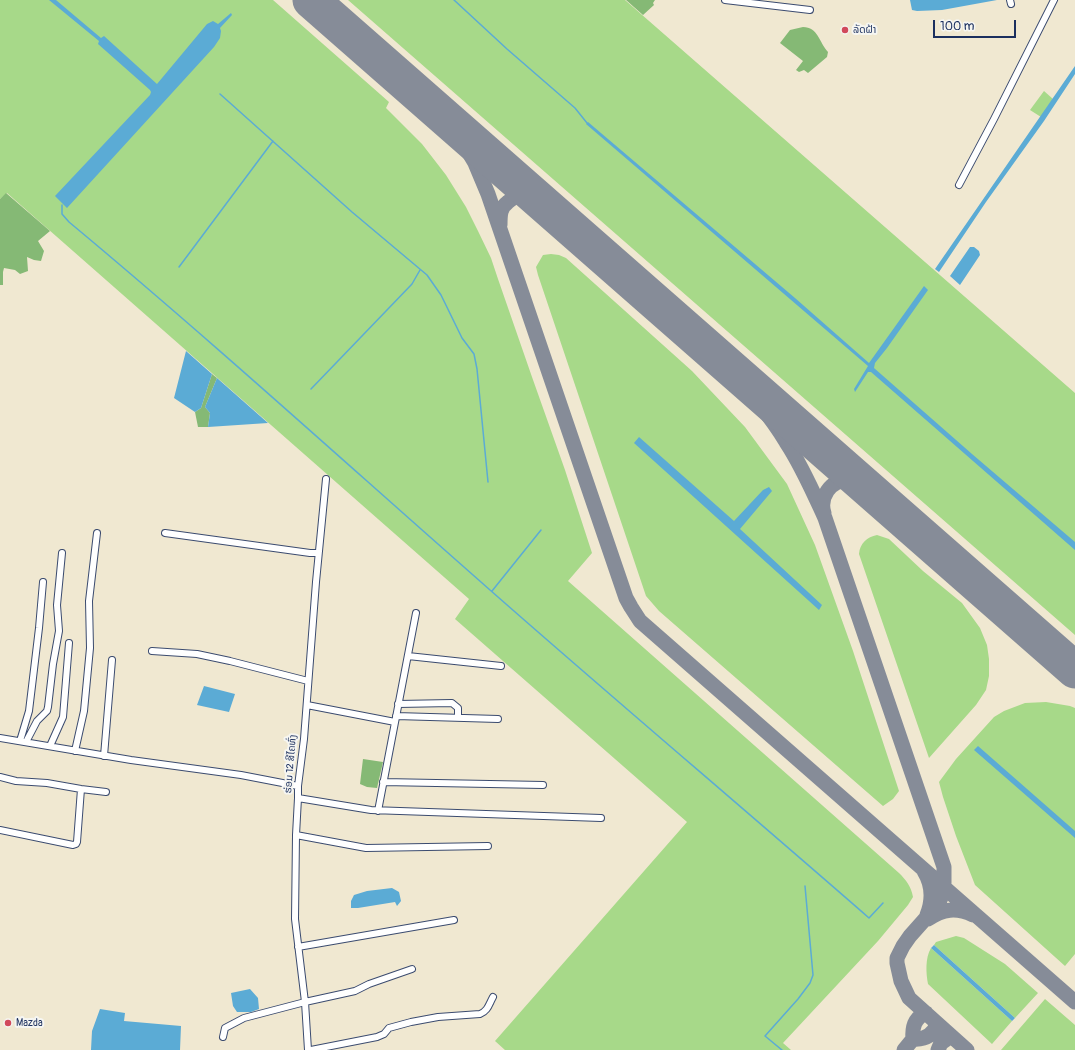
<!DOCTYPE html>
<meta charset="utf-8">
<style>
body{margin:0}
#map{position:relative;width:1075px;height:1050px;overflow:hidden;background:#f0e8d1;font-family:Pangolin,sans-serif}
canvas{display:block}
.scale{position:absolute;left:933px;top:20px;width:83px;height:18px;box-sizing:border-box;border:2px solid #1b2f5e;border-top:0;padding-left:5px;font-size:12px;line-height:14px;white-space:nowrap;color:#1b2f5e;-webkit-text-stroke:3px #f6f6f2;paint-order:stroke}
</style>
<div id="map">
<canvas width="1075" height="1050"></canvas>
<div class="scale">100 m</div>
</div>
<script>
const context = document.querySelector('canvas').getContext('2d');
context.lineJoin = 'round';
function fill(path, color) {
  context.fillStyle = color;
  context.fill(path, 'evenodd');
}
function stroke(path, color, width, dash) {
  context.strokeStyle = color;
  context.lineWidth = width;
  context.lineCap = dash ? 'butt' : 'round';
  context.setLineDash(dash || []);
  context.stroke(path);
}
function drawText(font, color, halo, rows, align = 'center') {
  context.font = font + ' Pangolin,"Noto Sans Lao",sans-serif';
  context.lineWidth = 4;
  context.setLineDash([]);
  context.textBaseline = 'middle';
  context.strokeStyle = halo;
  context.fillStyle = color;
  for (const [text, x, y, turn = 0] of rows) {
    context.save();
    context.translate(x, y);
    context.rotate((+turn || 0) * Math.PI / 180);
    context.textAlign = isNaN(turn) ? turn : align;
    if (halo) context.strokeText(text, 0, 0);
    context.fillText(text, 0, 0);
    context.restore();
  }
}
fill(new Path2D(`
 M0,0H273L389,102L386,108L422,144L446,175L466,207L478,231L491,258L498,279L532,377L565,470L592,553L568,581L899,873C906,880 911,886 913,897L908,905L878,941L783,1043L791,1050H505L495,1041L687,822L455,619L469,599L7,193L0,199Z
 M348,0H625L1075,393V635Z
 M1044,91L1053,99L1041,117L1030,110Z
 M551,254L559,255L566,258L692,371L745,427L787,484L815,545L853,651L899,791L893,799L883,806L659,611L646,596L538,275L536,267L543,255Z
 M877,535L889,539L923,571L962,603L980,628L987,645L989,659V676L986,690L976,705L929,758L859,554C860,543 867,537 877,535Z
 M1046,702L1070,706L1075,708V954L1065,966L975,885L956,836L943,797L939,782L956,759L994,717L1004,711L1025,703Z
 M956,936L964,938L1005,964L1038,993L1015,1018L934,945L936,942Z
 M931,948L1012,1021L992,1044L928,984C926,973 925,958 931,948Z
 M1045,999L1075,1025V1050H1001Z`), '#a7d989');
fill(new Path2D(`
 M626,0H655L653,3L654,5L643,15Z
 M803,27C818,27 819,42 828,52L827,57L808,73L804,70L799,72L796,70L803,61L780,43L790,30Z
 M6,193L50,231L38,241L44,251L41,261L34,260L27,257L28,271L20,274L15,270L4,268L3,272V285H0V199Z
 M212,374L217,378L205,407L210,413L208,427H198L195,412L201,408Z
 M363,759L383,762L377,788L367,787L360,784Z`), '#85b975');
fill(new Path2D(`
 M49,0H56L101,38L104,36L157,84L207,24L213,21L218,24L231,13L232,15L220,28L221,31L220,38L214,47L67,208L55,196L150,95L151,92L150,90L98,44L99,41Z
 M910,0H997L942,10L917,11L912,10Z
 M1075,66V74L1044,121L986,202L939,272L935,269Z
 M588,122L795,298L869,363L924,286L928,290L887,348L875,363L874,368L972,454L1075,542V550L871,372H868L855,392L854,389L868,366L586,124Z
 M970,247H974L979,251L980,255L960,285L950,276Z
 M186,351L212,374L201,408L195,412L174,398Z
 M217,378L268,423L208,427L210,413L205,407Z
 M639,437L734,521L763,490L769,487L772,491L740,529L822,605L819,610L634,443Z
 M204,686L235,694L229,712L197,705Z
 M978,746L1075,831V838L974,750Z
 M392,888L399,892L401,901L397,906L395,902L358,908H351V901L354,895L367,891Z
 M934,945L1015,1018L1012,1021L931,948Z
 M250,989L258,998L259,1009L251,1012H237L233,1006L231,993Z
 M100,1009L125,1013L124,1021L181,1026L180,1050H91L92,1031Z`), '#5babd5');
stroke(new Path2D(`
 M454,0L507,49L575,108L587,123
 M220,94L352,212L427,275L441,295L462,338L474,354L477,369L488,482
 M62,205V214L69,222C212,341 350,467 490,590C615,700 743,808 869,918L883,903
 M179,267L273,141
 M311,389L412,284L420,270
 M492,591L541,530
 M782,1050L765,1036L798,999L810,983L813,975L805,886`), '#5babd5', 1.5);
stroke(new Path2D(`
 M451,123L475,163L488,194L626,598L631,607L640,621L1075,1002
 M500,225C500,221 500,216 501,212C502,208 504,205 508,202C518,192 529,195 540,201
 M721,360C744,386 768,412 786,442C802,466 813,492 825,518L944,867V883L943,892L940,900L934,909L910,936L903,946L897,958V963L901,981L909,998L967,1050
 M824,513C819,498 830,480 848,480C854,481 860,484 866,487
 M924,871C932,884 933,900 927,915
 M928,919C943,909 956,907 973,915
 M913,1039C912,1028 914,1018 926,1013
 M904,1050L913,1039C925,1040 933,1035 937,1024
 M938,1050L941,1043L951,1036`), '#868c98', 15);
stroke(new Path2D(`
 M311,0L1075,670`), '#868c98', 37);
const minor = new Path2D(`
 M725,0L810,10
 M1010,0L1011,4
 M959,185L994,119L1054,0
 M165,533L310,553H318
 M152,651L197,654L230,661L308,681
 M408,656L501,666
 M398,704L452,703L458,708V718
 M307,705L395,722
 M396,716L498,719
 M0,738L131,760L241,775L298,786
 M20,741L29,711L39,628L43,582
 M26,742L37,721L47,711L48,707L53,664L59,631L57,605L62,553
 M50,746L63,717L69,643
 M75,751L84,711L90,648L89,601L97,533
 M104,756L112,660
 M0,777L16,781L47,783L81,789L106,792
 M383,782L543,785
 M298,798L371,810L601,818
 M378,811L416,613
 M0,830L73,845L76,844L77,842L81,789
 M296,835L366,848L488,846
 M298,947L454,920
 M223,1037L225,1028L244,1018L305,1002L355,991L369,984L412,969
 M308,1050L305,1002L295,919L296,835L298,798V786L304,739L316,582L326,479
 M311,1050L377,1037L384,1034L389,1028L411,1022L438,1017L480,1014C488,1011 489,1004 493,997`);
stroke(minor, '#3b4b6f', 8);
stroke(minor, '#fff', 6);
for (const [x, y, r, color] of [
 [845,30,4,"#d1495b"],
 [8,1023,4,"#d1495b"]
]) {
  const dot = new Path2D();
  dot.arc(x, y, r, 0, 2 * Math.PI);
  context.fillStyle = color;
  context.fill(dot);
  stroke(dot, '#f6f6f2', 1.5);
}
drawText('10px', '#1b2f5e', '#f6f6f2', [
 ["ລັດຝ້າ",853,30],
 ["Mazda",16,1023]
], 'left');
drawText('10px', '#1b2f5e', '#f6f6f2', [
 ["ຮ່ອມ 12 ສີໄຄທົ່ງ",291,764,-85]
]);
</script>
